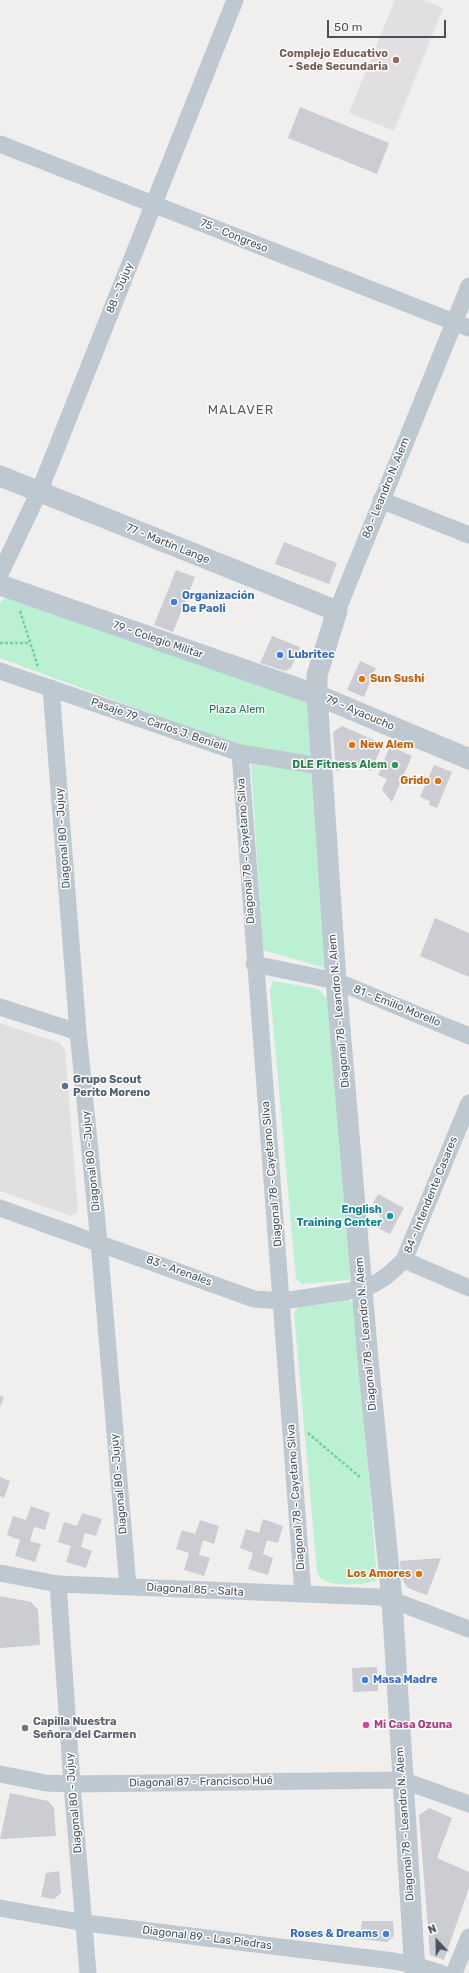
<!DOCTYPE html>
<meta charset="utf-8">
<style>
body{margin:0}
#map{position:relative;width:469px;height:1973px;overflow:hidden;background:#f1eeee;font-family:Rubik,sans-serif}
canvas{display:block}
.north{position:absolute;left:417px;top:1921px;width:40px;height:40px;-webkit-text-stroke:3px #fff;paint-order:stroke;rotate:338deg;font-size:11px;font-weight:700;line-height:16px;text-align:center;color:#46515c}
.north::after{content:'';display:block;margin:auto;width:14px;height:18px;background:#46515c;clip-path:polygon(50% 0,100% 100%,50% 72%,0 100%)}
.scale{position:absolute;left:327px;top:20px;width:119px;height:18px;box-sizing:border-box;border:2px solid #46515c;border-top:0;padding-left:5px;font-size:12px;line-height:14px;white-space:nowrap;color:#46515c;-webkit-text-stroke:3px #fff;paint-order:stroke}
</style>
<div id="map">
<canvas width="469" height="1973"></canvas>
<div class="north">N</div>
<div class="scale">50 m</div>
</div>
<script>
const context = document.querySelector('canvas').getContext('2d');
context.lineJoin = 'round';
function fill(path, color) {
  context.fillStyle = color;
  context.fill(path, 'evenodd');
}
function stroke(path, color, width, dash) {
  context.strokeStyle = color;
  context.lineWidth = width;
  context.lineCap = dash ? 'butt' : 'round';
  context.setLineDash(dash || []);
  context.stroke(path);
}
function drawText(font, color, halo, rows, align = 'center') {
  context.font = font + ' Rubik,sans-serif';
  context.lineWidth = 3;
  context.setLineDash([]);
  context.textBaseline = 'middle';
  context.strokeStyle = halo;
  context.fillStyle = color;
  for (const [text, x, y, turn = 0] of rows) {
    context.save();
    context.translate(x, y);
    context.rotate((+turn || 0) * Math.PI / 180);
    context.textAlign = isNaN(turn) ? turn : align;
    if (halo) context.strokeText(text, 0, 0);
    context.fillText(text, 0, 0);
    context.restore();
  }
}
fill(new Path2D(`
 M395,0H423L443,8L394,131L349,113Z
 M0,1023L60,1043L65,1049L78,1211L71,1216L0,1191Z`), '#e2dfe0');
fill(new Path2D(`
 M6,597L303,699L309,706L313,753L306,756L233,744L0,658V603Z
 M251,764L312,771L325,968L263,950Z
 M273,981L318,989L328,1000L352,1272L349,1280L302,1284L296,1279L270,990Z
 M347,1298L355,1305L377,1580C368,1585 330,1587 322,1579C320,1578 318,1574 317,1572L294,1313L301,1303Z`), '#bbf0d3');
fill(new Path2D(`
 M300,107L389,143L377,174L288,138Z
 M284,542L337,563L329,584L275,564Z
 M176,570L195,577L173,632L154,625Z
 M272,636L300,647L291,668L285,671L260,663Z
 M360,661L376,668L364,697L347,690Z
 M342,726L383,744L371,771L354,765L336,771L333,732Z
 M390,746L412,756L392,802L382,790L387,779L378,775Z
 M434,765L452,772L437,808L429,805L430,801L420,797Z
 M435,918L469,933V977L420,956Z
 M378,1194L404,1208L390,1234L378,1228L383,1218L376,1214L380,1207L373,1203Z
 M0,1396L4,1397L0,1407Z
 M0,1477L10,1481L4,1498L0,1496Z
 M31,1506L50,1513L45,1530L34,1527L30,1541L41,1544L35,1562L15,1556L20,1540L7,1535L13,1516L26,1520Z
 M82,1513L102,1519L96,1536L85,1533L81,1547L92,1551L86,1568L66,1562L71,1546L58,1542L64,1522L77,1526Z
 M263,1519L283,1526L278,1543L267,1540L263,1554L273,1558L268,1575L248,1569L253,1553L240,1548L246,1529L259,1533Z
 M200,1520L219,1526L214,1544L203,1540L199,1555L210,1558L204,1576L184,1570L189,1553L176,1549L182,1530L195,1534Z
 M441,1558L427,1595L408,1588L401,1578L400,1561Z
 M0,1596L31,1602L38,1610L40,1645L0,1648Z
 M377,1667L378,1691L353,1692L352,1668Z
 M10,1793L48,1801L54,1808L56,1836L0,1839Z
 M429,1808L452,1818L437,1858L469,1872V1888L444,1960L430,1955L419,1815Z
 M59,1871L61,1893L54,1899L41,1897L46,1873Z
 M362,1921H393L394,1936L387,1942L360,1939Z`), '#cbcdd3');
stroke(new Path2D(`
 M20,611L38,667
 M0,643H30
 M308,1433L361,1478`), '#72cfa7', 2.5, [3, 2]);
stroke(new Path2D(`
 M0,144L469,328
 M381,500L469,535
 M0,574L39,492L235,0
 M337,611L469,286
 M0,671L240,753L321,766
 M51,688L78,1032L99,1242L128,1587
 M240,753C259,1034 284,1314 303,1594
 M254,964L336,981L469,1036
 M0,1007L78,1032
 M0,1208L254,1299L283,1301L362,1289C380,1283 391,1273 404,1260L469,1103
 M404,1260L469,1288
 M0,1573L58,1584L379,1597L392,1600L469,1629
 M58,1584L72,1784L88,1973
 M0,1774L46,1783L72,1784L402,1780L469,1804
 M0,1908L85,1923L394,1961L415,1965L441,1973
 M454,1973L469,1937`), '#bec8d1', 17);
stroke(new Path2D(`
 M0,476L337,611L317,675V695L336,981L368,1360L392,1600L415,1973
 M0,585L317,695L469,759`), '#bec8d1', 21);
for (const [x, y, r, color] of [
 [396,60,4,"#8d6e63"],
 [174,602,4,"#3f7fe0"],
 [280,655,4,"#3f7fe0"],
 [362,679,4,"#e8710a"],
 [352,745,4,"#e8710a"],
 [395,765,4,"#2e9e5b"],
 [438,781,4,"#e8710a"],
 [65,1086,4,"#5c6f8a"],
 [390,1216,4,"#0f9aa8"],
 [419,1574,4,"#e8710a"],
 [365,1680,4,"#3f7fe0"],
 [366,1725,4,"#d1479c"],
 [25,1728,4,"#6b7280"],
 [386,1934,4,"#3f7fe0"]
]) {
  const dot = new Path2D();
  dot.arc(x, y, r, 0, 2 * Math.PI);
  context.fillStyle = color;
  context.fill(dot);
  stroke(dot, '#fff', 1.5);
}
drawText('bold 11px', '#785e54', '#fff', [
 ["Complejo Educativo",388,54],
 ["- Sede Secundaria",388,67]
], 'right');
drawText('11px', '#46515c', '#fff', [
 ["75 - Congreso",234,236,22],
 ["88 - Jujuy",120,288,-68],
 ["86 - Leandro N. Alem",386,488,-68],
 ["77 - Martín Lange",168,544,22],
 ["79 - Colegio Militar",158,640,19],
 ["79 - Ayacucho",360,713,23],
 ["Pasaje 79 - Carlos J. Benielli",159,725,19],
 ["Diagonal 80 - Jujuy",63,838,-94],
 ["Diagonal 78 - Cayetano Silva",246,851,-94],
 ["81 - Emilio Morello",397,1006,22],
 ["Diagonal 78 - Leandro N. Alem",339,1011,-95],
 ["Diagonal 80 - Jujuy",91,1161,-96],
 ["Diagonal 78 - Cayetano Silva",272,1174,-95],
 ["84 - Intendente Casares",431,1195,-68],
 ["83 - Arenales",179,1271,20],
 ["Diagonal 78 - Leandro N. Alem",366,1334,-95],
 ["Diagonal 80 - Jujuy",119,1484,-95],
 ["Diagonal 78 - Cayetano Silva",296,1497,-94],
 ["Diagonal 85 - Salta",195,1590,3],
 ["Diagonal 87 - Francisco Hué",201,1782,-1],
 ["Diagonal 80 - Jujuy",74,1803,-95],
 ["Diagonal 78 - Leandro N. Alem",405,1824,-94],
 ["Diagonal 89 - Las Piedras",207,1938,7]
]);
drawText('bold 11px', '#366cbe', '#fff', [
 ["Organización",182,596],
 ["De Paoli",182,609],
 ["Lubritec",288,655],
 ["Masa Madre",373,1680],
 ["Roses & Dreams",378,1934,"right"]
], 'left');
drawText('bold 11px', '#c56008', '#fff', [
 ["Sun Sushi",370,679],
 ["New Alem",360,745],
 ["Grido",430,781,"right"],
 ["Los Amores",411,1574,"right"]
], 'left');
drawText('11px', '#148050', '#fff', [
 ["Plaza Alem",237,710]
]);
drawText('bold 11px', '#27864d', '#fff', [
 ["DLE Fitness Alem",387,765]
], 'right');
drawText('bold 11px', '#4e5e75', '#fff', [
 ["Grupo Scout",73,1080],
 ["Perito Moreno",73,1093]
], 'left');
drawText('bold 11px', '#0d838f', '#fff', [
 ["English",382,1210],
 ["Training Center",382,1223]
], 'right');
drawText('bold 11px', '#5b616d', '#fff', [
 ["Capilla Nuestra",33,1722],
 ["Señora del Carmen",33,1735]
], 'left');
drawText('bold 11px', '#b23c85', '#fff', [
 ["Mi Casa Ozuna",374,1725]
], 'left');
context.letterSpacing = '1px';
drawText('13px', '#5b5e64', '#fff', [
 ["MALAVER",241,410]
]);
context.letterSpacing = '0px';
</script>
